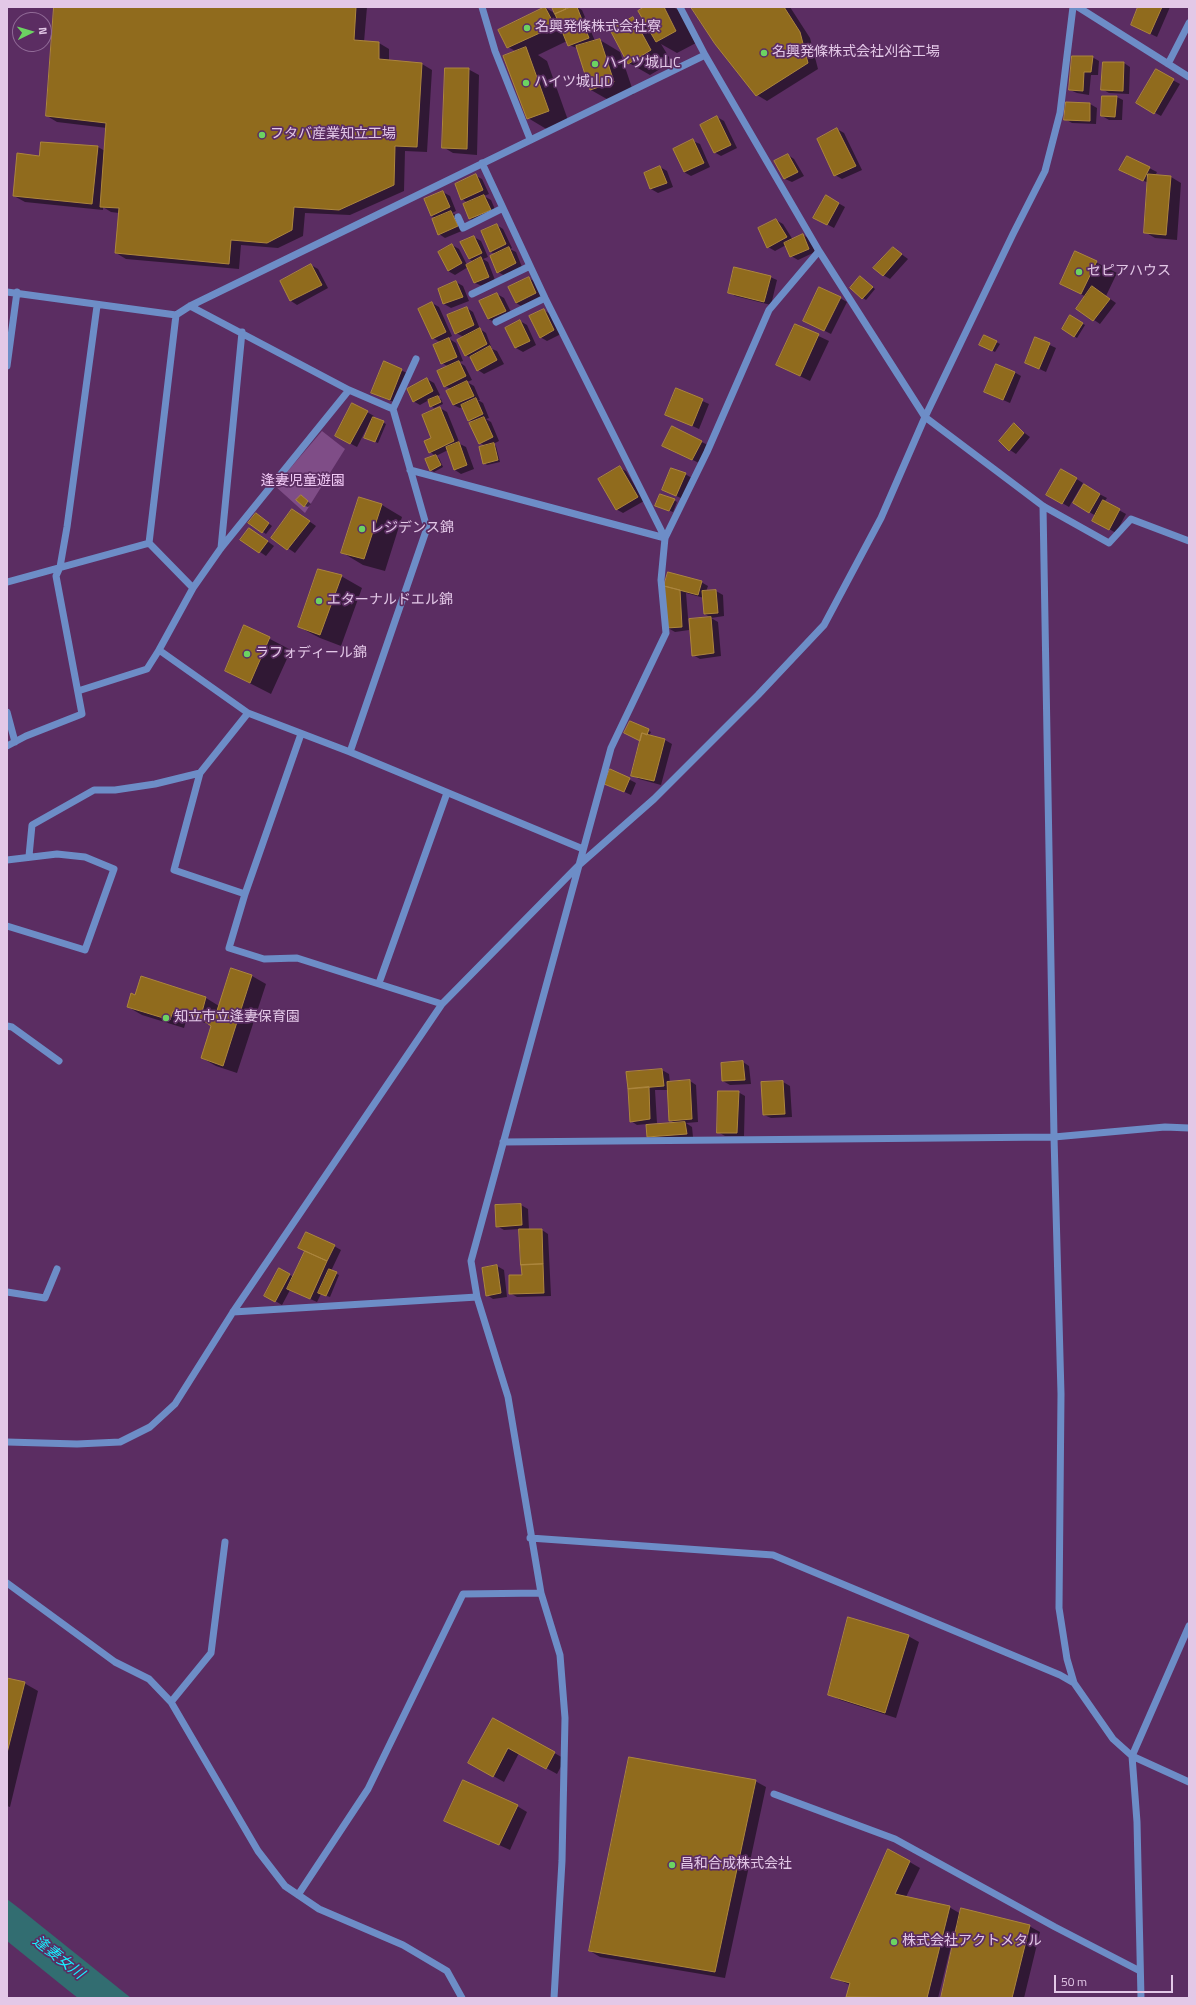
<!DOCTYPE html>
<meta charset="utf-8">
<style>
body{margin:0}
#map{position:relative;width:1196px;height:2005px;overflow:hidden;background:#5b2d62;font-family:"Titillium Web",sans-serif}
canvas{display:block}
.frame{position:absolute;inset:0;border:8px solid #e3c8e7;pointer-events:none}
.north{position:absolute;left:12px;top:12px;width:40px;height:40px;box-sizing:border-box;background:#5b2d62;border:1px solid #916b97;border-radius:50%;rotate:85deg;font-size:11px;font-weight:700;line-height:16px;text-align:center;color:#e3c8e7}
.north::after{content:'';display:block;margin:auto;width:14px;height:18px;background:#6cd362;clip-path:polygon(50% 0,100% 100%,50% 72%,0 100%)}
.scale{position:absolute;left:1054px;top:1975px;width:119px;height:18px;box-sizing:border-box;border:2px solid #e3c8e7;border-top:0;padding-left:5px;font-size:12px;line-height:14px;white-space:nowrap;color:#e3c8e7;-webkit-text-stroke:3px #5b2d62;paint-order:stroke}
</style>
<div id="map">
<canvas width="1196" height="2005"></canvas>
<div class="frame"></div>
<div class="north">N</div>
<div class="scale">50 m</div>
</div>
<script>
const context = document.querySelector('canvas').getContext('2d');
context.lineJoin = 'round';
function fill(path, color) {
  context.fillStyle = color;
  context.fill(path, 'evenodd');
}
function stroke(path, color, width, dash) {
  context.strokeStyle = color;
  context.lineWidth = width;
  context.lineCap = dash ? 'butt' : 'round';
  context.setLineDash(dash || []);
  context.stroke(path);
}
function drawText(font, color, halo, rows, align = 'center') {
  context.font = font + ' "Titillium Web","Noto Sans JP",sans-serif';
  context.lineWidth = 3.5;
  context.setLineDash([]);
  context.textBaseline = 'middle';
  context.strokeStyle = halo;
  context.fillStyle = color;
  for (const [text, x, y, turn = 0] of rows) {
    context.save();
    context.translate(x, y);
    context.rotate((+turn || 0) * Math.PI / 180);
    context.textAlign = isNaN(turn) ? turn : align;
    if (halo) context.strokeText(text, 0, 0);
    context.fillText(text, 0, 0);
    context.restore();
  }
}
fill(new Path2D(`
 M322,431L345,449L305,513L275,486Z`), '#7f4d87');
fill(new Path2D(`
 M7,1899L20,1909L131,1998H78L69,1991L7,1941Z`), '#326d71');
fill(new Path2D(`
 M55,7H367L364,42L379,43L389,49V61L422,64L432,70L427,152L405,151L404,191L350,215L305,213L303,236L278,248L241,245L239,269L126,259L116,253L119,213L111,212L103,207V210L25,202L14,196L40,157L98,147L105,151L107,128L57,122L47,116Z
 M553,7H577L582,10L595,41L600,40L620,52L634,94L612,102L591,90L577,48L569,45L567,41L538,55L547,61L569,123L548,130L528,118L517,52L508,47L500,31L546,8L556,14Z
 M646,7H673L680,11L696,43L677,53L661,44L672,62L650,75L629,63L633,18L649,27Z
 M692,7H790L810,38L818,69L767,101L757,95Z
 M1140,7H1170L1157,37L1132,25Z
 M1092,57L1099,61L1098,75H1091L1089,95L1077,93L1070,90Z
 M1124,63L1130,67L1129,94L1109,93L1102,89Z
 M468,69L479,75L477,155L453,153L443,147Z
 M1156,71L1180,84L1161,116L1137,103Z
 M1117,97L1123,100L1122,120H1109L1102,116Z
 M1067,103L1090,104L1097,108L1096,124L1072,123L1065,119Z
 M717,117L724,121L737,148L721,156L714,152L701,125Z
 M837,129L844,133L862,170L842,179L835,175Z
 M693,141L700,144L710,167L691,176L684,172Z
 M788,155L794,159L804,176L792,182L785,179Z
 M1127,157L1157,172L1155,176L1171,177L1181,183L1177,240L1155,238L1145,232L1149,183L1127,174Z
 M660,167L667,171L673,187L658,193L651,189L645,174Z
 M476,176L482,179L489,194L484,196L491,200L497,214L477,222L470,219L465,205L468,203L462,199Z
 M443,192L450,196L456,211L452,213L458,216L464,230L445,238L439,234L436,218L431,216Z
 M826,196L845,207L834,228L821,221Z
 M776,220L783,224L793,240L803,235L810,239L815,252L798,260L791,256L786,245L775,251L768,247Z
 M497,225L503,229L512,248L510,249L516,252L522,267L505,276L498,272L496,254L490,252Z
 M474,237L481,241L488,257L483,259L488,262L495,280L482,286L475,283L468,267L455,275L448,271L452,245L459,249L467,265L474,262L469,259L462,242Z
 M893,248L908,259L890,279L883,275Z
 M1076,252L1117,273L1106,296L1116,303L1100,324L1078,309L1086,297L1062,283Z
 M311,265L318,269L328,288L297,305L291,301Z
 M770,277L777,280L771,305L735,296L729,292Z
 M529,278L535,282L542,297L523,307L516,303Z
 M863,279L875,289L866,300L863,298Z
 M456,282L463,286L469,301L451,308L444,304Z
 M497,294L504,298L512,314L495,322L488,319Z
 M840,298L847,302L831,334L811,324Z
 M432,303L439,307L452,336L448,338L456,343L463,361L459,362L465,366L472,380L467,382L474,386L480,400H478L483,403L489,418L486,419L491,422L499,441L493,444L496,446L500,462L487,465L484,463L485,446L480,443L474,422L469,420L463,407L460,408L453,405L451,389L445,386L449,367L442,363L440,342L433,338Z
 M467,308L473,312L480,329L486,333L492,349L497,351L504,364L484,374L478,370L472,359L466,355L464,337L456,333Z
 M544,310L550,314L561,334L547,341L540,337Z
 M1070,317L1085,325L1077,338L1063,329Z
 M520,321L527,325L536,345L523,352L516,348L506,328Z
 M795,325L829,341L810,381L777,365Z
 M984,336L1000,344L995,352L980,344Z
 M1035,338L1056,348L1046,372L1033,366Z
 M384,362L409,374L396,403L372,393Z
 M1014,372L1021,376L1010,403L985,392Z
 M427,379L434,383L440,395L437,397L441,399L443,404L434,408L431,406L429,400L420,405L413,401Z
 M676,389L709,404L699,429L666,414Z
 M440,408L447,412L460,444L466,447L474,469L461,474L455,470L448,450L436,456L439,458L443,467L434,472L431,470L427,460L436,456L430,452L425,442L433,438L423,415Z
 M367,412L374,416L373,417L386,424L378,443L368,439L372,423L370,422L357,447L336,436Z
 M1014,425L1030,437L1016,454L1010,450Z
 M672,428L708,445L699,463L670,449Z
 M620,468L626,471L644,501L623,513L616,509Z
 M1062,470L1083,483L1069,507L1047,494Z
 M685,474L692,478L683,499L663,490Z
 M1084,486L1107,498L1104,502L1126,514L1116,533L1093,520L1096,516L1074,503Z
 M304,498L311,504L308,507L305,506Z
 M360,499L382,505L402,517L385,571L363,565L343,553Z
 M674,500L677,502L673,512L660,507Z
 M299,514L316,526L295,553L273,538Z
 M259,516L272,526L266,534L250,523Z
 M256,533L274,546L266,556L241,539Z
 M341,576L362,588L341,646L320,638L299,627Z
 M701,582L708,586L706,592L716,591L723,595L724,616L711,618L705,614L704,598L686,593L689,630L675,632L668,628L665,587Z
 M711,618L718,622L721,656L700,659L693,655L690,620Z
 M245,626L291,650L271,694L226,671Z
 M630,722L651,732L649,736L665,740L672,744L661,785L639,779L632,775L641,741Z
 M611,770L636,783L631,795L605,783Z
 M231,969L252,976L266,984L237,1073L216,1066L202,1058L212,1026L210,1024L187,1018L184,1028L142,1015L128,1007L136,996L141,977L206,998L219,1006Z
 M743,1062L749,1066L751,1084L730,1085L723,1081Z
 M662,1070L669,1074L670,1083L690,1081L696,1085L698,1122L686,1123L692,1127L693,1137L655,1141L648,1137L676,1124L670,1120L669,1090H655L657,1123L637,1125L631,1121L627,1073Z
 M783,1082L790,1086L792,1117L771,1118L764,1115L762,1083Z
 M738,1092L745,1096L744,1136H725L718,1132Z
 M521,1205L528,1209L529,1230H542L548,1234L551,1296L517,1297L510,1293L523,1276L520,1229L504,1230L497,1226Z
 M334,1246L341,1250L331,1271L339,1275L330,1297L321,1294L317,1302L290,1290L282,1305L265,1295L280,1270L294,1277Z
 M497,1266L504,1270L507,1297L493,1299L487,1295Z
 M908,1636L919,1642L896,1718L840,1700L829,1694Z
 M7,1679L24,1683L38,1691L10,1807L7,1806Z
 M494,1719L565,1759L557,1774L519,1753L504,1782L470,1763Z
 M755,1781L766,1787L725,1978L600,1957L590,1951Z
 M517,1806L527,1812L510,1850L445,1820Z
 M889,1850L920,1868L906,1897L949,1907L961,1914L1029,1926L1040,1932L1024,1998H942L958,1927L956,1926L938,1998L848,1997L850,1985L832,1977Z`), '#0007');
const building = new Path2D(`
 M54,7H356L354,40L379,42V59L422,63L417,147L395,146L394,185L339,210L294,207L292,230L267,243L231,240L229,264L115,253L119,208L100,207L106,123L46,116Z
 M545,7L555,26L507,48L498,30Z
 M552,7H565L566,9L555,14Z
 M571,7H577L589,38L568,46L555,14Z
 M644,7H664L676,31L656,42L638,11Z
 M691,7H784L800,32L808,63L756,96L715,44Z
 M1138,7H1162L1150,34L1131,25Z
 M633,17L651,50L628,64L610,30Z
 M600,39L614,82L590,90L576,46Z
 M526,47L549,111L527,119L503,56Z
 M1072,56H1093L1091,72H1084L1083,91L1069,90Z
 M1103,62H1124L1123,91L1101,90Z
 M445,68H469L467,149L442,148Z
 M1156,69L1174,79L1154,114L1136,103Z
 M1102,96H1117L1115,117L1101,116Z
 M1066,102L1090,103V121L1064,120Z
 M717,116L731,145L714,153L700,125Z
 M837,128L856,166L834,176L817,139Z
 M693,139L704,163L684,172L673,149Z
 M41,142L98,146L92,204L13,196L17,153L39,156Z
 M788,154L798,172L784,179L774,161Z
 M1127,156L1150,167L1143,181L1119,170Z
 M660,166L667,183L650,189L644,173Z
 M476,174L483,190L461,200L455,184Z
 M1148,174L1171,176L1166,235L1144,233Z
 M443,191L450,207L431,216L424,199Z
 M484,195L491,210L469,219L463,204Z
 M826,195L839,203L827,225L813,218Z
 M451,211L458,226L438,235L432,219Z
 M776,219L787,237L767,248L758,228Z
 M497,224L506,244L490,252L481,231Z
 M803,234L809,249L790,257L784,243Z
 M474,236L482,253L469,259L460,242Z
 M452,244L462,263L448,271L438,252Z
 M509,247L516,263L497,273L490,256Z
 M893,247L902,254L883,276L873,268Z
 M1075,251L1097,261L1081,294L1060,284Z
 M481,257L489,277L474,283L466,265Z
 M311,264L322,285L290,301L280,281Z
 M734,267L771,276L764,302L728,293Z
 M860,276L873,287L862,299L850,288Z
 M529,277L536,293L516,303L508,287Z
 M456,281L463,297L443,304L438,289Z
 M1092,286L1110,299L1093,321L1076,309Z
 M819,287L841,297L824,331L803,321Z
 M497,293L506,311L488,319L479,301Z
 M432,302L446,332L432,339L418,309Z
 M467,307L474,325L455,334L447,315Z
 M544,309L554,330L540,338L529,316Z
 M1070,315L1083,323L1074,337L1062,329Z
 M520,320L530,341L515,348L505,328Z
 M795,324L819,334L800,376L776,365Z
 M480,328L487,344L465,356L457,340Z
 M984,335L997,341L992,351L979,345Z
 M1035,337L1050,343L1039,369L1025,363Z
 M449,338L457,357L441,364L433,345Z
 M490,346L497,360L477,371L470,357Z
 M384,361L402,369L390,400L371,393Z
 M459,361L466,376L444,387L437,371Z
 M996,364L1015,372L1003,400L984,392Z
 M427,378L433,391L413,402L407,389Z
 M467,381L474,396L453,405L446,391Z
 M676,388L703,399L692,426L665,415Z
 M438,396L441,402L430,407L428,400Z
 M476,398L483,414L468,421L461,405Z
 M352,403L368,411L350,444L335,436Z
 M440,407L454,441L429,453L424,441L431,438L422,415Z
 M373,417L384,421L375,442L364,438Z
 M484,417L493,437L479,444L469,423Z
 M1014,423L1024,433L1009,451L999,441Z
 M672,426L702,441L692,460L662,446Z
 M459,442L467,465L454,470L446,447Z
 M494,443L498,460L483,464L479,447Z
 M436,455L441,465L430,471L425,459Z
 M620,466L638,497L616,510L598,479Z
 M671,468L686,473L676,496L662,490Z
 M1061,469L1077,478L1062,504L1046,495Z
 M1084,484L1100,494L1089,513L1073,503Z
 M660,494L675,499L669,511L655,506Z
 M301,495L308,501L304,507L296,500Z
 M359,497L382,504L364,559L341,553Z
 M1103,500L1120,509L1109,530L1092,521Z
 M292,509L310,521L287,550L271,538Z
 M256,513L269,523L262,533L248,523Z
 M249,528L268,541L259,553L240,540Z
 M318,569L342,575L320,635L298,627Z
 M668,572L702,581L698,595L664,586Z
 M664,586L680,590L682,627L667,628Z
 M716,590L718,613L704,614L702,591Z
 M711,617L714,653L692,656L689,619Z
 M244,625L270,637L250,683L225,671Z
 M630,721L649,729L647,735L642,733L640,741L624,733Z
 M642,733L665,739L654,781L631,776Z
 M610,769L630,778L624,792L604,784Z
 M231,968L252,975L223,1066L201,1058L211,1026L200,1018L173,1011L170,1020L127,1007L131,993L135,995L141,976L206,997L202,1012L214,1019Z
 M743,1061L745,1080L722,1081L721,1063Z
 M662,1069L664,1086L628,1089L626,1072Z
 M690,1080L692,1119L669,1121L667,1082Z
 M783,1081L785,1114L763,1115L761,1082Z
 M649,1087L650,1119L630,1122L628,1089Z
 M718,1091H739L737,1133H717Z
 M685,1122L687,1134L647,1137L646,1125Z
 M521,1204L522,1225L496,1227L495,1205Z
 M519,1229H542L543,1264L521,1265Z
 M306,1232L335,1245L327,1261L298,1248Z
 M305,1251L327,1261L310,1299L287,1289Z
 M543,1264L544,1293L509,1294V1275H522L521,1265Z
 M497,1265L501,1293L486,1296L482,1268Z
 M279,1268L290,1274L275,1302L264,1296Z
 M329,1269L337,1272L326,1296L318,1293Z
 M848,1617L909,1635L885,1713L828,1695Z
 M7,1678L25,1682L7,1753Z
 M493,1718L555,1752L546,1769L508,1748L493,1777L468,1763Z
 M629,1757L756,1780L715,1972L589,1951Z
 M463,1780L518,1805L499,1845L444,1821Z
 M888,1849L910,1861L895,1894L950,1906L927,1998L846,1997L850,1983L831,1978Z
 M961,1908L1030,1925L1012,1998H941Z`);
fill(building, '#906b1d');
stroke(building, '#ac863d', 1);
stroke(new Path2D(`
 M482,7L495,51L530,139
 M680,7L705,55L819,251L925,417L1043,506L1109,543L1131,519L1189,541
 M1078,7L1189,77
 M1168,64L1189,23
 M482,163L545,298L665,538
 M458,217L463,228L503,208
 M7,292L176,315L190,306L705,55
 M472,294L530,266
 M190,306L349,390L393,409L427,528L350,752
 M496,322L545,298
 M7,366L17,292
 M349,390L221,548L193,588L159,650L248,713L350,752L583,849
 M393,409L416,359
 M410,470L665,538
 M1043,506L1054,1137L1061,1394L1059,1608L1067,1659L1074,1683L1113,1739L1132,1756L1189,1782
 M149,543L176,315
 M149,543L193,588
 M221,548L242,332
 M7,582L149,543
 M78,691L147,669L159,650
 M7,712L15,742
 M301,734L245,894L229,948L264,959L297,958L442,1004
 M7,746L26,736L82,714L56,576L60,567L67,527L97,306
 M200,773L174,870L245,894
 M29,856L32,825L94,790H115L155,784L200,773L248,713
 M7,860L57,854L85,857L114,869L85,950L7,926
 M379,983L447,793
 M7,1026L12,1027L59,1061
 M503,1142L1054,1137L1165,1127L1189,1128
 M7,1292L45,1298L57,1269
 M233,1312L477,1297
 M7,1442L77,1444L120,1442L150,1427L175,1404L233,1312L442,1004L579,865L654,799L758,695L824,625L881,518L925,417L1013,234L1045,171L1060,113L1073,7
 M530,1538L773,1555L1060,1675L1074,1683
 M7,1583L115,1662L149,1679L171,1702L258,1851L285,1886L319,1909L403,1945L447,1971L462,1998
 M171,1702L211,1653L225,1542
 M774,1794L895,1839L1055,1927L1140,1971
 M298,1895L368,1789L463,1594L541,1593
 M554,1998L562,1861L565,1718L560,1655L541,1593L508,1397L477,1297L471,1261L611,748L666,633L661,580L665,538L707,452L769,310L819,251
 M1141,1998L1137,1822L1132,1756L1189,1626`), '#6d8dc7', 7);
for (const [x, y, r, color] of [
 [527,28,4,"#6cd362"],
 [764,53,4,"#6cd362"],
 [595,64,4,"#6cd362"],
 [526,83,4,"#6cd362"],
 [262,135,4,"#6cd362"],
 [1079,272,4,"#6cd362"],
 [362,529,4,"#6cd362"],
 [319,601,4,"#6cd362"],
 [247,654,4,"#6cd362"],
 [166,1018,4,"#6cd362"],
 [672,1865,4,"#6cd362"],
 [894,1942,4,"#6cd362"]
]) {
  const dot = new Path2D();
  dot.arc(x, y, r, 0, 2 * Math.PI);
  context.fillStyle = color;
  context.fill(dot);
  stroke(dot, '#5b2d62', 1.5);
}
drawText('14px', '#e3c8e7', '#5b2d62', [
 ["名興発條株式会社寮",535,28],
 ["名興発條株式会社刈谷工場",772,53],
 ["ハイツ城山C",603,64],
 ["ハイツ城山D",534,83],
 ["フタバ産業知立工場",270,135],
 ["セピアハウス",1087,272],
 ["レジデンス錦",370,529],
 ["エターナルドエル錦",327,601],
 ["ラフォディール錦",255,654],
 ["知立市立逢妻保育園",174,1018],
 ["昌和合成株式会社",680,1865],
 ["株式会社アクトメタル",902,1942]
], 'left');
drawText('14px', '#f2cbf7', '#5b2d62', [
 ["逢妻児童遊園",303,482]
]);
drawText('italic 15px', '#16effd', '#5b2d62', [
 ["逢妻女川",58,1958,38]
]);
</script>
